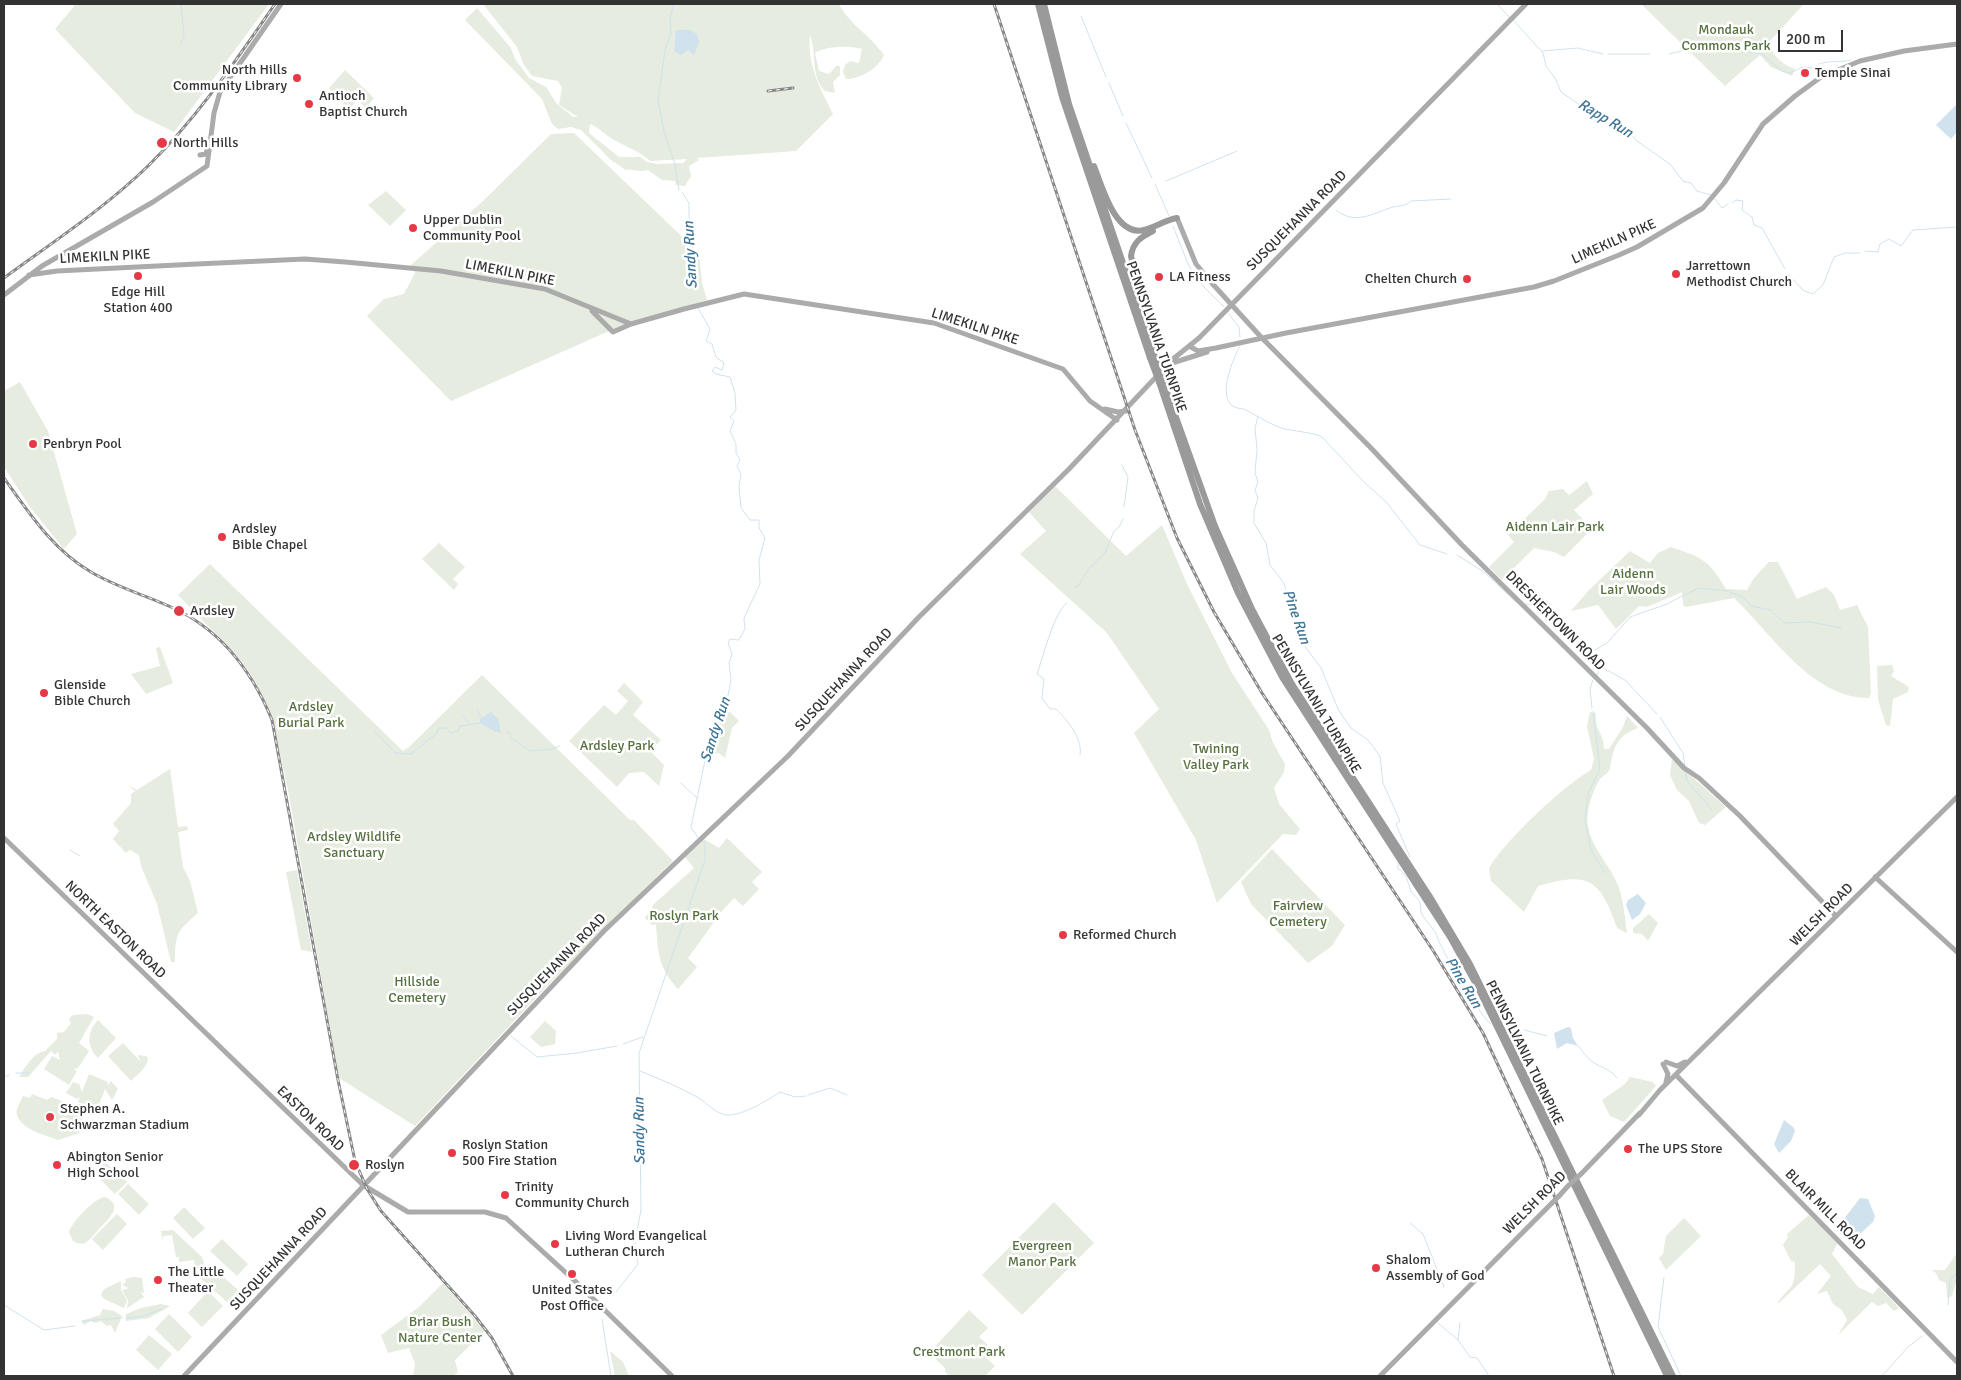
<!DOCTYPE html>
<style>
body{margin:0}
#map{position:relative;width:1961px;height:1380px;overflow:hidden;background:#fff;font-family:Signika,sans-serif}
canvas{display:block}
.frame{position:absolute;inset:0;border:5px solid #333;pointer-events:none}
.scale{position:absolute;left:1778px;top:30px;width:65px;height:22px;box-sizing:border-box;border:2px solid #333;border-top:0;padding-left:6px;font-size:15px;line-height:18px;white-space:nowrap;color:#333;-webkit-text-stroke:4px #fff;paint-order:stroke}
</style>
<div id="map">
<canvas width="1961" height="1380"></canvas>
<div class="frame"></div>
<div class="scale">200 m</div>
</div>
<script>
const context = document.querySelector('canvas').getContext('2d');
context.lineJoin = 'round';
function fill(path, color) {
  context.fillStyle = color;
  context.fill(path, 'evenodd');
}
function stroke(path, color, width, dash) {
  context.strokeStyle = color;
  context.lineWidth = width;
  context.lineCap = dash ? 'butt' : 'round';
  context.setLineDash(dash || []);
  context.stroke(path);
}
function drawText(font, color, halo, rows, align = 'center') {
  context.font = font + ' Signika,sans-serif';
  context.lineWidth = 5;
  context.setLineDash([]);
  context.textBaseline = 'middle';
  context.strokeStyle = halo;
  context.fillStyle = color;
  for (const [text, x, y, turn = 0] of rows) {
    context.save();
    context.translate(x, y);
    context.rotate((+turn || 0) * Math.PI / 180);
    context.textAlign = isNaN(turn) ? turn : align;
    if (halo) context.strokeText(text, 0, 0);
    context.fillText(text, 0, 0);
    context.restore();
  }
}
fill(new Path2D(`
 M76,4H269L174,132L135,113L55,29Z
 M483,4H839C849,24 871,36 884,55C878,69 860,79 846,79L843,72L845,65L850,61L859,63L862,49C850,45 825,46 815,53L819,71L829,74L836,66H840V75L833,82L835,93L825,91C810,76 817,53 810,35C807,65 820,88 833,114L796,151L697,158L699,160L689,166L691,176L685,186L676,185L675,181L662,180L648,170C637,173 633,168 626,170L611,160L581,130L571,127L558,129L552,124L542,99L465,20L477,8L511,48L515,59L529,78L546,87L557,104L573,117H578L559,105L562,88L558,81L532,76L523,63L517,47ZM590,124C600,128 606,136 616,141C629,148 639,151 650,161L687,159L683,163L657,164L647,162L640,157H619L589,133Z
 M1641,4H1800L1802,6L1769,42C1772,56 1782,64 1795,69L1792,76L1771,67L1760,55L1725,86Z
 M345,70L374,98L366,108L357,100L349,110L329,88Z
 M574,133L699,253L702,283L707,300L607,332L451,401L367,316L384,299L404,294L415,273L411,265L483,201L551,134Z
 M386,191L406,210L390,226L368,205Z
 M20,382L48,431L77,534L64,549L30,507L4,467V391Z
 M1587,481L1593,494L1574,510L1592,529L1564,557L1554,552L1534,548L1502,580L1489,567L1514,542L1508,535L1545,499L1549,491L1563,489L1569,495Z
 M1055,486L1126,556L1162,525L1187,584L1232,673L1269,730L1273,743L1285,764L1284,772L1274,788L1279,804L1300,829L1296,835L1283,834L1217,903L1196,840L1134,733L1159,709L1107,633L1020,554L1046,531L1029,512Z
 M439,543L465,567L453,579L458,584L454,590L422,559Z
 M1671,547C1703,558 1708,559 1726,589L1747,590L1754,578L1769,562H1778L1797,599L1826,587L1834,595L1840,610L1857,605L1868,627L1871,693L1869,698C1811,698 1772,634 1734,598L1686,607L1683,605L1682,592L1647,607L1639,606L1616,629L1598,605L1571,611L1589,590L1630,551L1650,563L1658,553Z
 M210,564L403,751L409,747L482,675L630,820H634L673,861L547,986L415,1126L339,1078L288,790L272,718L250,673L239,658L178,595Z
 M160,647L173,683L146,694L131,674L160,666L156,648Z
 M1892,665L1894,671L1891,676L1909,687L1908,692L1893,699L1890,726L1886,725L1878,700L1877,666Z
 M624,683L643,702L633,715L661,740L650,751L664,765L659,786L644,772L629,773L617,787L569,741L604,705L616,715L628,701L617,691Z
 M724,706L739,721L732,728L725,758L719,753L708,755L717,716Z
 M1590,712L1596,713C1594,731 1604,732 1604,749H1609L1623,727L1627,716L1638,728C1617,735 1613,749 1610,768C1609,774 1603,775 1600,779C1594,788 1590,801 1588,811C1583,844 1612,863 1620,891C1624,904 1625,919 1627,933L1617,928C1600,879 1589,871 1538,886L1524,912L1491,881L1489,868C1505,841 1563,786 1591,770L1594,759L1587,726Z
 M1672,759L1726,807L1705,825L1699,823L1689,801L1677,790L1670,775Z
 M170,769L178,827L187,826L188,830L178,832L183,867L190,881L198,913C177,931 175,934 175,962H171L157,904L141,866L139,855L130,850L126,853L113,839L119,831L113,824L131,803V794L135,791L128,785L137,790Z
 M727,838L762,872L752,882L759,889L743,906L734,898L722,911L688,958L697,967L678,989C658,968 658,952 656,924L652,925L645,918L654,904L694,868L685,857L704,839L719,848Z
 M1272,849L1345,925L1332,946L1308,963L1251,904L1241,882Z
 M297,870L312,952L301,950L286,872Z
 M1649,914L1658,923L1648,941L1642,934L1633,933V928Z
 M87,1014L94,1017L79,1043L89,1051L78,1068L74,1069L68,1066L77,1071L69,1085L44,1069L52,1056L60,1060L58,1051L55,1055L51,1051L28,1077H19C26,1066 33,1053 45,1051L57,1039V1033L64,1032L71,1023L69,1019L73,1015Z
 M98,1020L116,1038L98,1058C86,1046 87,1032 98,1020Z
 M545,1021L556,1031L555,1044L541,1047L530,1037Z
 M123,1043L141,1062L138,1056L140,1055L148,1057C148,1067 138,1074 131,1081L108,1056Z
 M89,1074L108,1082L107,1086L111,1081L118,1089L112,1100L105,1089L97,1110L78,1102L80,1097L77,1099L66,1093L73,1082L79,1084L82,1092Z
 M1630,1077L1653,1082L1656,1086L1624,1122L1610,1116L1602,1100L1625,1084Z
 M32,1094L47,1100L51,1097L67,1103L68,1108L83,1113L82,1127L79,1133L58,1140C45,1135 22,1130 17,1115C15,1110 21,1101 23,1096L30,1098Z
 M105,1162L127,1182L115,1194L94,1173Z
 M128,1184L149,1204L139,1215L118,1194Z
 M106,1197C124,1207 108,1219 99,1229C95,1233 90,1240 85,1243C80,1245 77,1243 73,1241L69,1232C72,1222 95,1197 106,1197Z
 M1054,1202L1094,1243L1022,1315L982,1275Z
 M184,1207L205,1228L193,1239L173,1218Z
 M117,1214L127,1224L103,1250L92,1239Z
 M1809,1215L1838,1242L1832,1254L1858,1287L1873,1294L1879,1287L1899,1308L1894,1311L1886,1303L1878,1306L1872,1302L1838,1335L1847,1320L1842,1310L1833,1304L1827,1291L1817,1294L1831,1276L1820,1264L1780,1302L1777,1303C1791,1284 1795,1292 1795,1262L1791,1261L1783,1245L1788,1237L1787,1234Z
 M1684,1218L1701,1236L1666,1270L1659,1258L1663,1254L1666,1236Z
 M173,1230L202,1257L204,1263L201,1270L195,1269L194,1260L179,1262V1257H181H176L172,1235L163,1236V1241L161,1231Z
 M222,1239L248,1264L237,1276L210,1251Z
 M1957,1253V1279L1952,1296L1947,1298L1946,1283L1939,1280L1936,1273L1931,1270H1945Z
 M211,1266L238,1290L227,1302L200,1278Z
 M133,1277L142,1278L144,1293L141,1292L144,1297L127,1308L128,1301L122,1290L130,1288L125,1287L122,1284L126,1283L125,1279Z
 M121,1281V1290L127,1301L124,1308L104,1299L101,1295L104,1289Z
 M443,1283L485,1331L455,1360L458,1373L451,1376H413L415,1364L409,1348L388,1353L381,1335L419,1307Z
 M208,1291L223,1306L202,1327L188,1313Z
 M161,1304L170,1306L149,1318L126,1321V1314L141,1308Z
 M103,1309L114,1311L122,1316L115,1333L111,1325L107,1326L101,1321L95,1323L91,1321L84,1325L81,1321L100,1315Z
 M969,1310L988,1328L979,1337L988,1345L981,1353L995,1366L985,1376H950L945,1372V1368L929,1353Z
 M169,1314L192,1337L178,1352L155,1329Z
 M149,1335L172,1354L158,1370L136,1350Z
 M610,1351L623,1362L629,1376H615Z`), '#e6ecdf');
fill(new Path2D(`
 M676,30H690L697,34L699,43L694,55L688,50L681,55L674,51Z
 M1957,104V132L1951,139L1936,125Z
 M491,712L498,719L501,733L496,732L480,723V719Z
 M1638,894L1646,903L1640,914L1632,920L1626,905L1628,900Z
 M1568,1027L1571,1028L1573,1038L1578,1046L1567,1043L1557,1049L1554,1033Z
 M1784,1120L1793,1127L1795,1131L1791,1141L1779,1153L1774,1144Z
 M1860,1198L1868,1199L1875,1216L1873,1222L1860,1234L1845,1229L1844,1219Z`), '#cfe2ee');
stroke(new Path2D(`
 M181,4L184,35L181,44
 M674,4L670,17L671,33L665,50L658,101L664,131L675,164L679,190
 M1497,4L1510,18
 M1081,16L1106,77
 M1513,20L1543,53L1546,66L1555,78L1561,92L1599,118L1611,120L1623,127
 M1542,51L1578,48L1603,54
 M1608,54H1650
 M1669,54L1690,49L1738,50L1762,54L1782,71L1790,73L1803,67L1812,68
 M1819,64C1829,60 1840,63 1851,60
 M1109,83L1123,116
 M1126,123L1152,178
 M1628,131L1637,141L1670,164L1683,181L1691,183L1697,191L1711,195
 M1166,181L1237,151
 M1155,184L1169,216
 M682,192L689,203V244
 M1715,199L1722,208L1728,204
 M1732,203L1736,200L1743,201L1742,210L1752,217L1754,225L1762,228L1785,269
 M1336,210C1356,226 1373,213 1393,207C1401,205 1405,207 1411,201L1451,199
 M1173,226L1188,264L1198,281L1224,307
 M1865,251L1878,252L1880,244L1889,239L1901,246L1913,230L1957,227
 M1788,274L1804,291L1813,294L1823,285L1834,257L1845,253H1860
 M698,308L710,329L706,341L712,344L716,357L724,363L722,370L715,367L712,371L716,374L730,377L735,393L736,410L730,417L734,421L730,431L736,444V453L740,460L737,466L741,474L739,487L741,508L750,520H759V528L765,538L759,560L760,584L744,618L745,629L739,640L730,639L728,643L732,654L729,663L731,680L726,705L718,719L707,751L691,827L698,838
 M1228,313L1239,327L1240,337
 M1240,346C1234,357 1216,397 1234,407C1238,409 1244,408 1248,411C1259,417 1273,426 1285,429C1294,431 1316,433 1322,437L1362,480L1387,503L1420,545L1447,554
 M1258,417L1255,428L1257,449L1255,473L1258,482L1255,490L1258,498L1254,511V523L1266,543L1270,565L1284,583L1294,620L1304,645L1321,668L1339,711L1351,728L1368,740L1380,756L1383,783L1400,821L1396,824L1410,857
 M1122,465L1128,477L1124,507
 M1457,555L1484,572L1516,602
 M1074,587L1078,586L1089,569L1105,553L1114,531L1119,527L1123,519
 M1067,603C1054,611 1042,661 1037,674L1044,679L1042,698L1050,709H1056C1067,720 1083,738 1080,755
 M1525,604H1532L1546,618L1555,620L1558,627L1568,632
 M1579,636L1593,651L1598,665L1625,680L1657,714
 M1593,651L1607,643L1630,617L1667,604L1698,588L1727,591L1743,597L1751,606L1771,610L1784,623L1810,622L1841,628
 M1597,675L1601,668
 M1592,708L1590,689L1593,680
 M477,710L481,717
 M1593,711L1600,769L1588,794L1585,821L1591,850L1605,873
 M462,716L469,723
 M1660,717L1683,753L1685,766
 M375,732L395,753L411,754L437,733L438,728H446L451,733L458,731L460,726L480,723
 M507,732L511,734
 M510,737L530,751L551,749L560,746
 M1685,771L1687,781L1712,810
 M681,783L697,798
 M70,850L80,856
 M1398,863V869C1408,874 1407,882 1411,891C1413,895 1419,898 1420,903C1421,907 1420,911 1422,914C1425,921 1434,928 1437,936C1442,952 1481,1018 1491,1024
 M1507,1026L1514,1028
 M1524,1030L1547,1036
 M511,1036L537,1057L577,1053L617,1046
 M623,1044L643,1037
 M1578,1046C1584,1052 1588,1060 1596,1064C1605,1069 1610,1069 1617,1078
 M640,1071C660,1079 679,1087 697,1097C708,1103 715,1114 727,1115C742,1116 768,1100 780,1092L795,1097L806,1096
 M16,1073H29
 M4,1077L9,1075
 M808,1095L830,1088L847,1095
 M1410,1223L1423,1234L1444,1287
 M1664,1277L1658,1327L1681,1376
 M616,1292L638,1264L634,1248L641,1210L639,1053L705,860V844L702,840
 M4,1305L44,1330L75,1326
 M1948,1305L1950,1280L1957,1273
 M126,1318L140,1317L162,1309
 M602,1319L611,1376
 M82,1321L122,1318
 M1438,1323L1458,1340
 M1460,1323L1458,1340L1470,1357L1477,1358L1489,1376
 M1882,1376L1908,1347L1922,1336`), '#cfe2ee', 1);
stroke(new Path2D(`
 M200,155L206,154L207,150
 M1177,218L1196,264L1209,280L1261,337L1371,448L1462,545L1647,728L1684,768L1699,778L1740,816L1836,916
 M29,275L57,271L197,264L305,259L345,262L441,271L545,289L631,324
 M4,295L42,266L153,202L207,166L214,113L220,92L281,4
 M592,311L613,332L631,324L684,309L744,294L934,323L1063,369L1090,401L1117,420
 M1189,346L1198,351L1216,348L1286,333L1534,287L1554,281L1619,255L1637,247L1703,208L1724,183L1763,124L1795,96L1821,77L1860,61L1904,51L1957,44
 M1169,364L1207,352
 M1105,409L1118,412L1126,411
 M4,838L363,1185L408,1212H485L506,1218L575,1281L672,1376
 M1875,877L1957,952
 M1666,1062L1677,1066L1685,1062
 M1663,1064L1668,1074L1666,1082
 M1676,1075L1957,1362
 M1639,1115L1660,1090L1957,797
 M1581,1174L1640,1113
 M1559,1196L1568,1186
 M184,1376L604,931L788,756L919,617L1069,469L1173,359L1199,338L1526,4
 M1380,1376L1552,1203`), '#ababab', 5);
stroke(new Path2D(`
 M1038,4L1062,97L1150,358
 M1044,4L1069,104L1155,357
 M1094,166C1102,186 1115,237 1144,230C1156,227 1165,220 1177,218
 M1148,326L1131,256C1133,242 1141,237 1153,231
 M1162,378L1215,526L1252,609L1292,684L1432,900L1470,964L1673,1376
 M1159,382L1200,504L1238,593L1282,677L1450,937L1477,986L1667,1376`), '#9a9a9a', 6);
const rail = new Path2D(`
 M994,4L1135,430L1177,538L1214,612L1262,693L1434,952L1483,1033L1542,1159L1614,1376
 M768,91L793,88
 M4,278C53,242 105,208 148,166C198,117 236,60 275,4
 M4,478C29,513 53,550 91,572C116,587 145,595 171,607C220,629 252,671 272,720L338,1080L355,1161L367,1189L381,1211L475,1316L492,1338L513,1376`);
stroke(rail, '#888', 3);
stroke(rail, '#fff', 1, [4]);
stroke(new Path2D(`
 M1568,1186L1581,1174
 M1552,1203L1559,1196`), '#ababab', 5);
stroke(new Path2D(`
 M1155,357L1162,378
 M1150,358L1159,382`), '#9a9a9a', 6);
for (const [x, y, r, color] of [
 [1805,73,5,"#e63946"],
 [297,78,5,"#e63946"],
 [309,104,5,"#e63946"],
 [162,143,6,"#e63946"],
 [413,228,5,"#e63946"],
 [1676,274,5,"#e63946"],
 [138,276,5,"#e63946"],
 [1159,277,5,"#e63946"],
 [1467,279,5,"#e63946"],
 [33,444,5,"#e63946"],
 [222,537,5,"#e63946"],
 [179,611,6,"#e63946"],
 [44,693,5,"#e63946"],
 [1063,935,5,"#e63946"],
 [50,1117,5,"#e63946"],
 [1628,1149,5,"#e63946"],
 [452,1153,5,"#e63946"],
 [57,1165,5,"#e63946"],
 [354,1165,6,"#e63946"],
 [505,1195,5,"#e63946"],
 [555,1244,5,"#e63946"],
 [1376,1268,5,"#e63946"],
 [572,1274,5,"#e63946"],
 [158,1280,5,"#e63946"]
]) {
  const dot = new Path2D();
  dot.arc(x, y, r, 0, 2 * Math.PI);
  context.fillStyle = color;
  context.fill(dot);
  stroke(dot, '#fff', 2);
}
drawText('14px', '#56703f', '#fff', [
 ["Mondauk",1726,30],
 ["Commons Park",1726,46],
 ["Aidenn Lair Park",1555,527],
 ["Aidenn",1633,574],
 ["Lair Woods",1633,590],
 ["Ardsley",311,707],
 ["Burial Park",311,723],
 ["Ardsley Park",617,746],
 ["Twining",1216,749],
 ["Valley Park",1216,765],
 ["Ardsley Wildlife",354,837],
 ["Sanctuary",354,853],
 ["Fairview",1298,906],
 ["Cemetery",1298,922],
 ["Roslyn Park",684,916],
 ["Hillside",417,982],
 ["Cemetery",417,998],
 ["Evergreen",1042,1246],
 ["Manor Park",1042,1262],
 ["Briar Bush",440,1322],
 ["Nature Center",440,1338],
 ["Crestmont Park",959,1352]
]);
drawText('14px', '#333', '#fff', [
 ["North Hills",287,70,"right"],
 ["Community Library",287,86,"right"],
 ["Temple Sinai",1815,73],
 ["Antioch",319,96],
 ["Baptist Church",319,112],
 ["North Hills",173,143],
 ["Upper Dublin",423,220],
 ["Community Pool",423,236],
 ["Jarrettown",1686,266],
 ["Methodist Church",1686,282],
 ["LA Fitness",1169,277],
 ["Chelten Church",1457,279,"right"],
 ["Edge Hill",138,292,"center"],
 ["Station 400",138,308,"center"],
 ["Penbryn Pool",43,444],
 ["Ardsley",232,529],
 ["Bible Chapel",232,545],
 ["Ardsley",190,611],
 ["Glenside",54,685],
 ["Bible Church",54,701],
 ["Reformed Church",1073,935],
 ["Stephen A.",60,1109],
 ["Schwarzman Stadium",60,1125],
 ["Roslyn Station",462,1145],
 ["500 Fire Station",462,1161],
 ["The UPS Store",1638,1149],
 ["Abington Senior",67,1157],
 ["High School",67,1173],
 ["Roslyn",365,1165],
 ["Trinity",515,1187],
 ["Community Church",515,1203],
 ["Living Word Evangelical",565,1236],
 ["Lutheran Church",565,1252],
 ["Shalom",1386,1260],
 ["Assembly of God",1386,1276],
 ["The Little",168,1272],
 ["Theater",168,1288],
 ["United States",572,1290,"center"],
 ["Post Office",572,1306,"center"]
], 'left');
drawText('14px', '#333', '#fff', [
 ["SUSQUEHANNA ROAD",1297,221,-45],
 ["LIMEKILN PIKE",1614,242,-24],
 ["LIMEKILN PIKE",105,257,-3],
 ["LIMEKILN PIKE",510,273,11],
 ["LIMEKILN PIKE",975,327,18],
 ["PENNSYLVANIA TURNPIKE",1156,337,71],
 ["DRESHERTOWN ROAD",1555,621,45],
 ["SUSQUEHANNA ROAD",844,680,-47],
 ["PENNSYLVANIA TURNPIKE",1316,704,59],
 ["WELSH ROAD",1822,915,-45],
 ["NORTH EASTON ROAD",115,930,44],
 ["SUSQUEHANNA ROAD",557,965,-46],
 ["PENNSYLVANIA TURNPIKE",1524,1053,64],
 ["EASTON ROAD",310,1119,44],
 ["WELSH ROAD",1535,1203,-45],
 ["BLAIR MILL ROAD",1825,1210,45],
 ["SUSQUEHANNA ROAD",279,1259,-47]
]);
drawText('italic 15px', '#3f7597', '#fff', [
 ["Rapp Run",1605,119,31],
 ["Sandy Run",691,255,-93],
 ["Pine Run",1296,617,71],
 ["Sandy Run",716,730,-72],
 ["Pine Run",1463,983,59],
 ["Sandy Run",640,1131,-91]
]);
</script>
